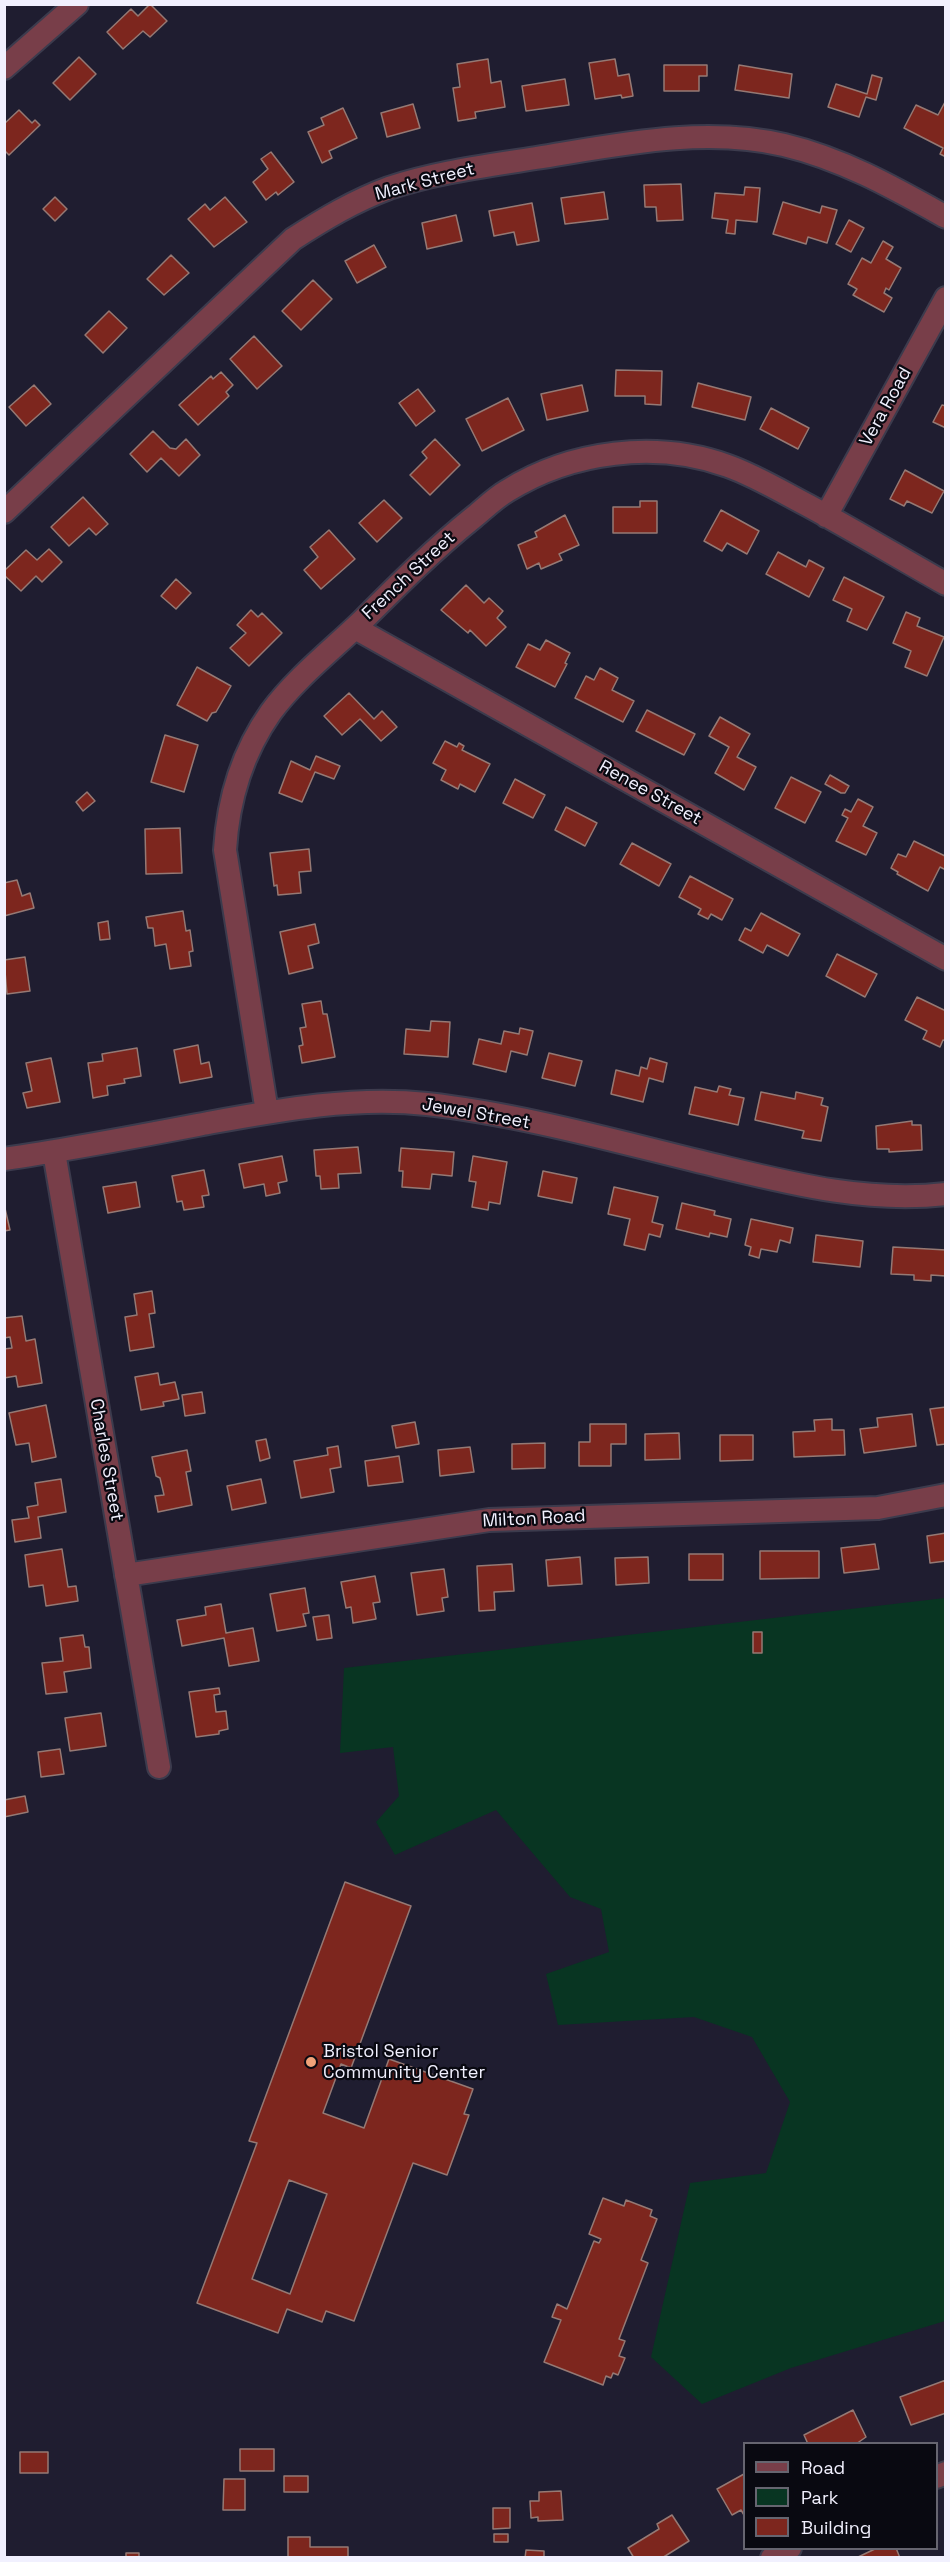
<!DOCTYPE html>
<style>
body{margin:0}
#map{position:relative;width:950px;height:2562px;overflow:hidden;background:#1f1d30;font-family:"Space Grotesk",sans-serif}
canvas{display:block}
.frame{position:absolute;inset:0;border:6px solid #f1f0fe;pointer-events:none}
.legend{position:absolute;left:743px;top:2442px;width:195px;height:108px;box-sizing:border-box;background:#090911;border:2px solid #666570;margin:0;padding:8px 10px;list-style:none;font-size:18px;color:#f1f0fe}
.legend li{display:flex;align-items:center;gap:12px;height:30px}
.legend b{width:30px;border:2px solid #666570}
</style>
<div id="map">
<canvas width="950" height="2562"></canvas>
<div class="frame"></div>
<ul class="legend">
<li><b style="height:8px;background:#783e49"></b>Road</li>
<li><b style="height:16px;background:#083522"></b>Park</li>
<li><b style="height:16px;background:#7d261e"></b>Building</li>
</ul>
</div>
<script>
const context = document.querySelector('canvas').getContext('2d');
context.lineJoin = 'round';
function fill(path, color) {
  context.fillStyle = color;
  context.fill(path, 'evenodd');
}
function stroke(path, color, width, dash) {
  context.strokeStyle = color;
  context.lineWidth = width;
  context.lineCap = dash ? 'butt' : 'round';
  context.setLineDash(dash || []);
  context.stroke(path);
}
function drawText(font, color, halo, rows, align = 'center') {
  context.font = font + ' "Space Grotesk",sans-serif';
  context.lineWidth = 4.5;
  context.setLineDash([]);
  context.textBaseline = 'middle';
  context.strokeStyle = halo;
  context.fillStyle = color;
  for (const [text, x, y, turn = 0] of rows) {
    context.save();
    context.translate(x, y);
    context.rotate((+turn || 0) * Math.PI / 180);
    context.textAlign = isNaN(turn) ? turn : align;
    if (halo) context.strokeText(text, 0, 0);
    context.fillText(text, 0, 0);
    context.restore();
  }
}
fill(new Path2D(`
 M945,1598V2321L791,2368L702,2404L651,2357L690,2183L766,2173L790,2102L752,2037L694,2017L558,2025L546,1974L609,1952L601,1909L570,1897L496,1810L395,1855L376,1822L399,1796L393,1747L340,1753L344,1668Z`), '#083522');
const building = new Path2D(`
 M150,4L167,21L150,37L143,31L123,49L107,32L131,9L138,16Z
 M79,57L96,74L70,100L53,83Z
 M488,59L491,83L501,81L505,107L475,112L476,118L458,121L453,88L460,87L457,64Z
 M615,59L618,76L629,74L633,96L622,98L621,95L595,99L589,63Z
 M664,65H707V76H699V91H664Z
 M739,65L792,74L789,98L735,90Z
 M872,75L882,78L876,100L866,97L859,117L828,107L836,84L867,94Z
 M565,79L569,105L526,111L522,86Z
 M945,102H946V157L940,154L943,148L904,128L916,105L938,115Z
 M413,104L420,128L387,137L381,113Z
 M343,108L357,138L329,151L332,158L322,163L308,132L324,125L321,118Z
 M19,110L32,123L35,120L40,125L9,155L4,150V124Z
 M271,152L294,182L278,195L276,192L266,200L253,182L268,169L261,159Z
 M681,184L683,220L657,221L656,207H645L644,185Z
 M745,187L760,188L757,222L736,220L735,234L726,233L728,220L712,218L715,193L744,195Z
 M604,192L608,219L565,224L561,198Z
 M55,197L67,209L55,221L43,209Z
 M225,197L247,222L214,247L188,219L205,204L210,210Z
 M783,202L820,213L822,206L837,210L827,243L808,237L806,244L773,234Z
 M532,203L539,241L517,245L514,232L494,236L489,211Z
 M456,215L462,241L427,249L422,223Z
 M849,220L864,228L851,252L836,244Z
 M883,241L893,247L886,259L901,268L889,290L886,288L884,293L892,298L884,312L853,295L857,289L848,284L862,258L871,263Z
 M374,245L386,267L357,283L345,261Z
 M171,255L189,273L164,295L147,279Z
 M313,280L332,299L301,330L282,311Z
 M109,311L127,328L103,353L85,335Z
 M254,336L282,366L257,389L230,359Z
 M616,370L662,371L661,405L645,404V396H615Z
 M221,372L233,385L226,392L229,396L198,425L179,405L211,376L213,379Z
 M698,383L751,397L745,420L692,407Z
 M34,385L51,404L26,426L9,407Z
 M582,385L588,411L547,420L541,394Z
 M418,389L435,411L416,426L399,403Z
 M508,398L524,430L482,451L466,419Z
 M942,405L946,406V428L933,422Z
 M771,408L809,428L798,449L760,429Z
 M153,431L170,448L176,449L186,439L200,455L179,476L161,458L147,472L130,454Z
 M435,439L460,465L430,495L410,475L427,458L422,452Z
 M905,470L944,491L932,513L907,501L904,506L890,499Z
 M83,497L108,524L96,535L89,528L69,546L51,527Z
 M384,500L402,518L377,542L359,523Z
 M640,501H657V533H613V507H640Z
 M721,510L759,531L747,554L727,543L722,551L704,541Z
 M565,515L579,545L559,554L562,560L541,569L539,563L527,569L518,545L537,537L535,532Z
 M329,530L355,559L321,589L304,570L318,557L310,547Z
 M49,549L62,562L42,582L36,576L21,591L4,575V571L26,550L37,560Z
 M778,552L806,567L809,560L824,568L809,597L766,574Z
 M844,577L884,597L867,630L847,621L852,609L833,600Z
 M176,579L191,593L176,609L161,596Z
 M466,585L484,603L489,598L503,611L497,618L506,627L486,646L470,630L468,633L441,610Z
 M251,610L258,617L262,613L282,633L249,666L230,648L246,633L237,625Z
 M906,612L920,618L917,626L944,637L927,676L905,667L911,651L893,643Z
 M546,640L570,653L565,663L567,664L555,687L516,667L528,644L540,650Z
 M197,667L231,686L216,712L212,713L207,721L177,705Z
 M600,668L618,678L612,690L634,701L623,722L575,698L586,676L594,680Z
 M349,693L374,719L382,711L397,727L381,741L360,719L342,735L324,716Z
 M647,710L695,734L684,755L636,731Z
 M720,717L750,734L737,757L756,767L744,790L715,773L729,747L709,736Z
 M165,735L198,745L184,792L151,782Z
 M445,741L457,747L459,743L464,746L462,750L490,764L475,792L460,784L458,789L441,780L446,770L433,763Z
 M316,756L340,766L334,779L315,772L302,802L279,793L291,761L310,770Z
 M830,775L849,786L845,793H841L825,784Z
 M791,777L821,792L805,823L775,808Z
 M515,779L545,795L533,818L503,803Z
 M87,792L95,801L83,811L76,802Z
 M858,799L873,807L863,826L877,833L866,855L836,841L848,818L842,815L845,809L851,812Z
 M566,807L597,823L585,846L555,830Z
 M180,828L182,873L146,874L145,829Z
 M914,841L945,856L946,870L940,867L928,891L897,874L898,872L891,868L898,854L906,857Z
 M632,843L671,864L659,886L620,864Z
 M309,849L311,871L299,872L301,893L278,895L277,885L274,886L270,853Z
 M690,876L733,899L722,920L711,914L708,919L698,914L701,909L679,897Z
 M17,880L22,896L30,893L34,908L4,916V883Z
 M183,911L186,931L190,930L193,951L189,952L191,966L170,969L166,944L155,946L153,928H148L146,917Z
 M761,913L800,934L788,956L767,945L763,953L739,940L745,928L751,931Z
 M108,921L110,939L100,940L98,923Z
 M315,924L319,943L308,946L313,968L289,974L280,932Z
 M837,954L877,974L865,997L826,976Z
 M25,957L30,991L7,994L4,960Z
 M917,997L946,1011V1041L943,1040L940,1047L923,1039L927,1031L905,1020Z
 M321,1001L323,1014H327L335,1057L302,1063L299,1046L303,1045L300,1028L306,1027L302,1004Z
 M431,1021L450,1022L448,1057L404,1054L406,1029L430,1031Z
 M520,1028L533,1031L527,1055L511,1051L506,1072L473,1064L479,1039L501,1044L504,1031L519,1034Z
 M198,1045L201,1064L209,1062L212,1077L180,1083L174,1050Z
 M137,1048L141,1076L124,1079L125,1083L107,1086L108,1095L93,1098L88,1063L103,1061L102,1054Z
 M549,1053L582,1061L575,1086L542,1078Z
 M51,1058L60,1102L27,1108L23,1093L32,1091L26,1063Z
 M650,1058L667,1063L663,1082L649,1078L643,1102L611,1094L616,1070L639,1076L641,1067L647,1069Z
 M719,1086L731,1089L729,1095L744,1098L738,1125L689,1114L695,1087L717,1092Z
 M761,1092L795,1099L796,1092L823,1098L821,1105L828,1107L821,1141L802,1138L804,1131L755,1120Z
 M912,1121V1125H921L922,1150L889,1152V1149H877L876,1126Z
 M358,1147L361,1173L338,1174L339,1188L321,1189L320,1176H316L314,1150Z
 M401,1148L454,1152L452,1176L432,1174L430,1189L402,1187L403,1171H399Z
 M282,1156L287,1181L278,1183L280,1193L266,1196L264,1184L244,1188L239,1164Z
 M473,1156L507,1162L500,1204L489,1202L488,1210L472,1207L476,1182L469,1181Z
 M204,1170L209,1195L202,1196L204,1207L184,1210L182,1201L177,1202L172,1176Z
 M543,1171L577,1178L572,1203L538,1196Z
 M136,1182L140,1207L108,1213L103,1187Z
 M614,1187L658,1197L652,1222L663,1225L660,1237L649,1234L645,1250L624,1245L630,1219L608,1214Z
 M682,1203L715,1211L714,1215L731,1219L727,1237L710,1233L709,1237L676,1229Z
 M4,1204L10,1230L4,1231Z
 M751,1219L793,1228L790,1243L780,1240L777,1252L761,1249L759,1258L749,1255L751,1247L745,1245Z
 M816,1235L863,1241L860,1267L813,1262Z
 M893,1247L946,1250V1276L931,1275V1281L914,1280V1275L891,1274Z
 M152,1291L155,1313L149,1314L154,1347L130,1351L125,1317L137,1315L134,1294Z
 M22,1316L26,1341L35,1339L42,1383L18,1387L16,1376L4,1378V1349L12,1348L10,1337L4,1338V1318Z
 M158,1373L160,1385L175,1382L179,1399L163,1402L164,1406L141,1410L135,1377Z
 M202,1392L205,1413L185,1416L182,1395Z
 M46,1405L56,1457L32,1462L29,1443L16,1445L9,1413Z
 M946,1407V1444L937,1445L930,1409Z
 M912,1414L916,1446L864,1453L860,1429L878,1427L877,1418Z
 M832,1419V1430H844L845,1455L794,1457L793,1432L815,1431L814,1420Z
 M415,1422L419,1444L396,1448L392,1426Z
 M590,1424H626V1444H611V1466H579V1442H590Z
 M679,1433L680,1459L645,1460V1434Z
 M720,1435H753V1460L720,1461Z
 M266,1439L270,1458L260,1461L256,1441Z
 M545,1443V1468L512,1469V1444Z
 M338,1446L341,1467L330,1469L334,1492L301,1498L294,1461L328,1455L327,1448Z
 M470,1447L474,1472L440,1476L438,1450Z
 M187,1450L191,1471L186,1472L192,1505L158,1512L155,1496L164,1495L160,1478L156,1476L152,1457Z
 M399,1456L403,1482L368,1486L365,1461Z
 M61,1479L66,1512L38,1517L41,1538L15,1542L12,1520L29,1518L27,1507L38,1505L35,1483Z
 M261,1479L266,1503L232,1510L227,1486Z
 M946,1533V1561L930,1563L927,1536Z
 M875,1544L879,1569L844,1573L841,1548Z
 M62,1549L68,1587L76,1586L78,1601L46,1606L43,1585L29,1587L25,1555Z
 M760,1551H819V1578L760,1579Z
 M689,1554H723V1580H689Z
 M580,1557L582,1584L548,1586L546,1560Z
 M648,1557L649,1583L616,1585L615,1558Z
 M512,1564L514,1591L494,1592L495,1610L479,1611L477,1566Z
 M444,1569L448,1597L442,1598L444,1611L417,1615L411,1573Z
 M375,1576L380,1602L373,1603L376,1619L353,1623L351,1607L346,1608L341,1582Z
 M305,1588L309,1613L303,1614L306,1626L277,1631L270,1594Z
 M221,1604L226,1633L253,1628L259,1661L229,1666L224,1638L182,1646L177,1620L206,1615L205,1607Z
 M329,1615L332,1638L317,1640L313,1617Z
 M753,1632H762V1653H753Z
 M83,1635L85,1647H89L91,1668L64,1672L67,1692L46,1694L42,1663L63,1661L60,1638Z
 M219,1688L220,1694L214,1695L216,1712L226,1711L228,1729L219,1731V1734L196,1737L189,1692Z
 M101,1713L106,1746L70,1751L65,1718Z
 M60,1749L64,1774L41,1777L38,1752Z
 M25,1796L28,1812L4,1817V1800Z
 M345,1882L411,1906L351,2068L341,2064L323,2113L364,2128L389,2059L473,2089L464,2114L469,2115L447,2175L413,2163L354,2321L326,2311L322,2322L287,2309L278,2333L197,2303L257,2143L249,2141ZM289,2180L327,2194L290,2294L252,2279Z
 M603,2198L624,2206L626,2200L652,2210L650,2216L657,2219L641,2260L648,2263L619,2339L625,2341L619,2356L625,2358L618,2375L613,2373L611,2378L606,2376L603,2385L544,2362L561,2320L552,2317L557,2304L567,2309L594,2241L599,2243L601,2239L589,2234Z
 M946,2380V2413L911,2425L900,2397Z
 M853,2410L866,2437L856,2444H808L804,2435Z
 M240,2449H274V2471H240Z
 M20,2452H48V2473H20Z
 M744,2474V2515L741,2510L732,2515L717,2489Z
 M284,2476H308V2492H284Z
 M224,2479H245V2510H223Z
 M561,2491L563,2520L538,2521V2517L531,2518L530,2501H539V2492Z
 M493,2508H510V2528L493,2529Z
 M672,2515L689,2541L662,2558H634L628,2548L659,2529L657,2524Z
 M494,2534H508V2542H494Z
 M288,2537H310V2547H348V2558H288Z
 M877,2548H896L900,2558H856Z
 M526,2550L544,2551V2558H525Z
 M126,2553H139V2558H126Z`);
fill(building, '#7d261e');
stroke(building, '#957974', 1.5);
const minor = new Path2D(`
 M4,68L77,4
 M4,512L293,239C324,219 354,201 389,188C436,172 487,166 536,158C617,145 703,126 784,145C843,159 894,188 946,217
 M826,516L946,298
 M355,628L946,959
 M267,1112L225,850C228,801 242,753 271,712C296,678 332,650 362,621C398,585 434,549 474,517C485,508 495,498 507,491C571,451 656,440 728,466C756,476 782,492 809,506C855,531 900,558 946,584
 M54,1152L159,1767
 M4,1159C73,1149 140,1136 208,1123C279,1110 354,1096 427,1104C525,1115 622,1143 718,1166C793,1184 868,1203 946,1194
 M126,1575L489,1520L878,1508L946,1495
 M936,2477L946,2473
 M772,2558L790,2548`);
stroke(minor, '#3c3b4d', 26);
stroke(minor, '#783e49', 22);
for (const [x, y, r, color] of [
 [311,2062,6,"#f0a279"]
]) {
  const dot = new Path2D();
  dot.arc(x, y, r, 0, 2 * Math.PI);
  context.fillStyle = color;
  context.fill(dot);
  stroke(dot, '#090911', 2);
}
drawText('18px', '#f1f0fe', '#090911', [
 ["Mark Street",425,182,-15],
 ["Vera Road",886,407,-61],
 ["French Street",409,576,-43],
 ["Renee Street",650,793,29],
 ["Jewel Street",476,1114,10],
 ["Charles Street",106,1460,80],
 ["Milton Road",534,1519,-3]
]);
drawText('18px', '#f1f0fe', '#090911', [
 ["Bristol Senior",323,2052],
 ["Community Center",323,2073]
], 'left');
</script>
